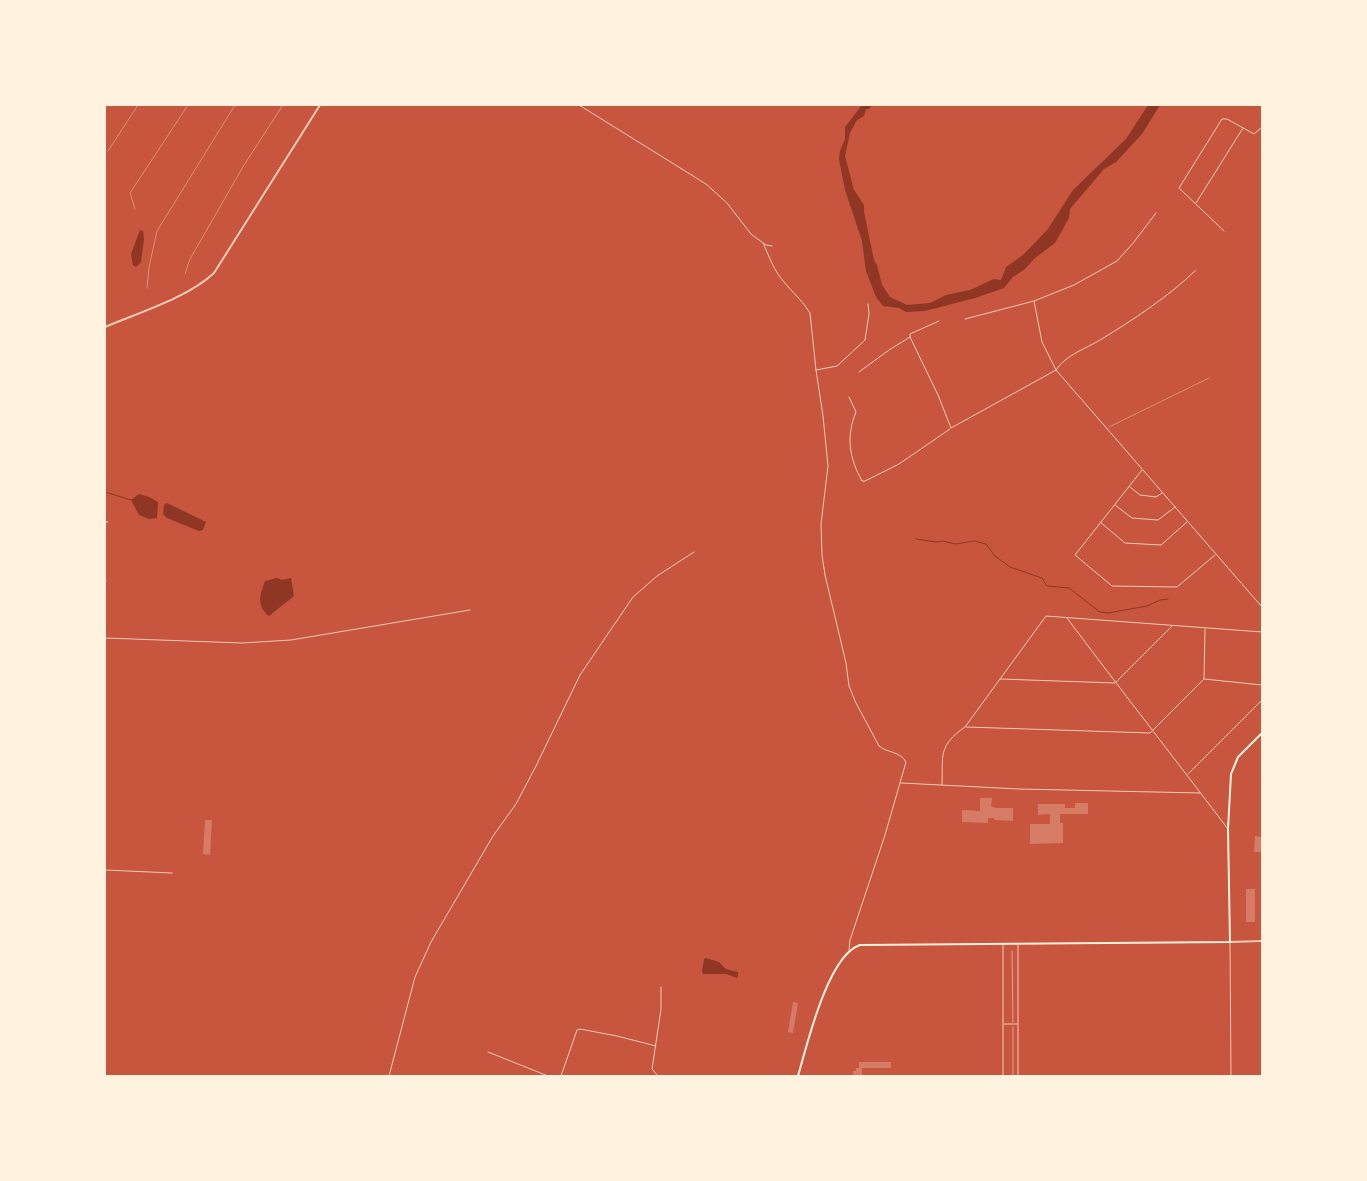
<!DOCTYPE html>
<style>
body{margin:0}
#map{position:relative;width:1367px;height:1181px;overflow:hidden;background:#c8553d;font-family:"Exo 2",sans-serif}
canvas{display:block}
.frame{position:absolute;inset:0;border:106px solid #fff3e0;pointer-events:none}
</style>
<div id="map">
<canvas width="1367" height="1181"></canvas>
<div class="frame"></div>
</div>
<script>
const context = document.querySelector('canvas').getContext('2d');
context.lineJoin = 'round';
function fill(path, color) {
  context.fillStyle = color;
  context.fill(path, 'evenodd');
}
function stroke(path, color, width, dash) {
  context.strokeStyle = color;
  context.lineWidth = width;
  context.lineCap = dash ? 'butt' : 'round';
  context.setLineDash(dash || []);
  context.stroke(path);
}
fill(new Path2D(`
 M862,105H872L869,109H866L864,116L857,120L850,133L845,156L854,190L864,205V212L874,260L877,265L882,285L890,297L907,305L930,303L946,295L970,290L994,279L1001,280L1006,267L1023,255L1048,229L1073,190L1126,139L1148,105H1160L1142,134L1116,162L1104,169L1070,209L1069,218L1055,243L1035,258L1025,269L1013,277L1004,288L975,298L925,311L906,312L899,308L883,306L876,297L866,271L862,241L845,190L839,159L840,151L845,139V127Z
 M140,230L143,231L144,239L141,262L136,267L133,265L131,254Z
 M139,494L149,497L158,502L157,518L149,519L139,515L131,500Z
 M167,503L206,522L203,530L199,531L167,518L163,514L164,505Z
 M277,578L282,580L291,578L294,596L269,616C256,606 260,594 265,581Z
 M706,958L719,962L726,969L738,972V976L737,978L726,974H703L702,971L704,959Z`), '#8f3625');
stroke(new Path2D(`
 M105,492L131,500
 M916,539L936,542L942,541L956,544L974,541L986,544L995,556L1010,567L1042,578L1047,586L1069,588L1100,612L1108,613L1147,606L1160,600L1168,599`), '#8f3625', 1);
fill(new Path2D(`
 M980,798H992L991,806L995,808H1013V821L994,820V818H988V823L962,822V810L980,811Z
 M1075,803H1088V814H1060V823H1063V843L1030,844V824H1050V814L1038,815V804H1065V808H1075Z
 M205,820H212L210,855L203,854Z
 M1255,836L1262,837V852H1254Z
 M1246,889H1255V922H1246Z
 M793,1002L798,1003L793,1033L788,1032Z
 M859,1062H891V1068H862V1076H853V1071H856V1068H859Z`), '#d67c66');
stroke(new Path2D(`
 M1012,951L1013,1022
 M1013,1027V1076`), '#fff3e0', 0.5);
stroke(new Path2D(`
 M108,151L138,105
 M135,209L130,193L188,105
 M185,274L190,259L244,165L283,105
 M147,288L149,267L157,231L235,105
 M1109,427L1209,378`), '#f1ccb7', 0.5);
stroke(new Path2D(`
 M579,105L706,184L727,203L751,234L766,245L772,246
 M1196,203L1243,128
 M1224,231L1179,188L1222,119H1227L1254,134L1262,127
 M763,243C769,256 774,271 784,282C793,293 803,301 810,313L816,370L823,416L828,466L821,524L822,555L825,575L846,663L849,686L856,703L879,746C887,753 900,751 906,762L885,835L850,940L849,950
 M1034,301L1042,342L1056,370L1262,607
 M965,319L1034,301L1074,285L1117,261L1134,242L1156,213
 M910,337V334L939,321
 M816,370L837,366L865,340L869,314L868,304
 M859,372L889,350L910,337L938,395L951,428L1056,370C1066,355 1085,349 1100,340C1133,320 1168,297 1196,270
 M849,397L856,412C846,436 849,458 862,481H865L899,464L950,429
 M1142,470L1075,555L1112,586L1177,587L1215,555
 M1130,487L1140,495L1156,497L1162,493
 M1115,505L1132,518L1158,520L1175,507
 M105,522H108
 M1100,522L1125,543L1161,545L1187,522
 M105,581H106
 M1067,618C1120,689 1175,759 1228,829
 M105,638L242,643L291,640L470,610
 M1000,679L1115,683L1172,626
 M1204,679L1262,685
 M966,727L1150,733L1204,679L1205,629
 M1188,774L1262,700
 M901,783L1019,789L1200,793
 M942,785C943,755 938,746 965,727L1046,616L1262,632
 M105,801V815
 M105,870L172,873
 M1230,942L1231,1076
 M1003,944V1076
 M1018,944V1076
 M1004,1024H1017
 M488,1052L548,1076
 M389,1076L415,977L431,942L493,836L516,804L536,766L580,675L633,597L657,576L694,552
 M561,1076L577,1030L580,1029L617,1036L656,1046
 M658,1076L652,1069L661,1009V987`), '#f1ccb7', 1);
stroke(new Path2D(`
 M105,327C138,313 189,297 214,273L320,105
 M1230,942L1262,941`), '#f1ccb7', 2);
stroke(new Path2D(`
 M798,1076C807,1045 828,955 860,945L1230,942L1228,829L1231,774L1238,757L1262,733`), '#fff3e0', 2);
</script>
